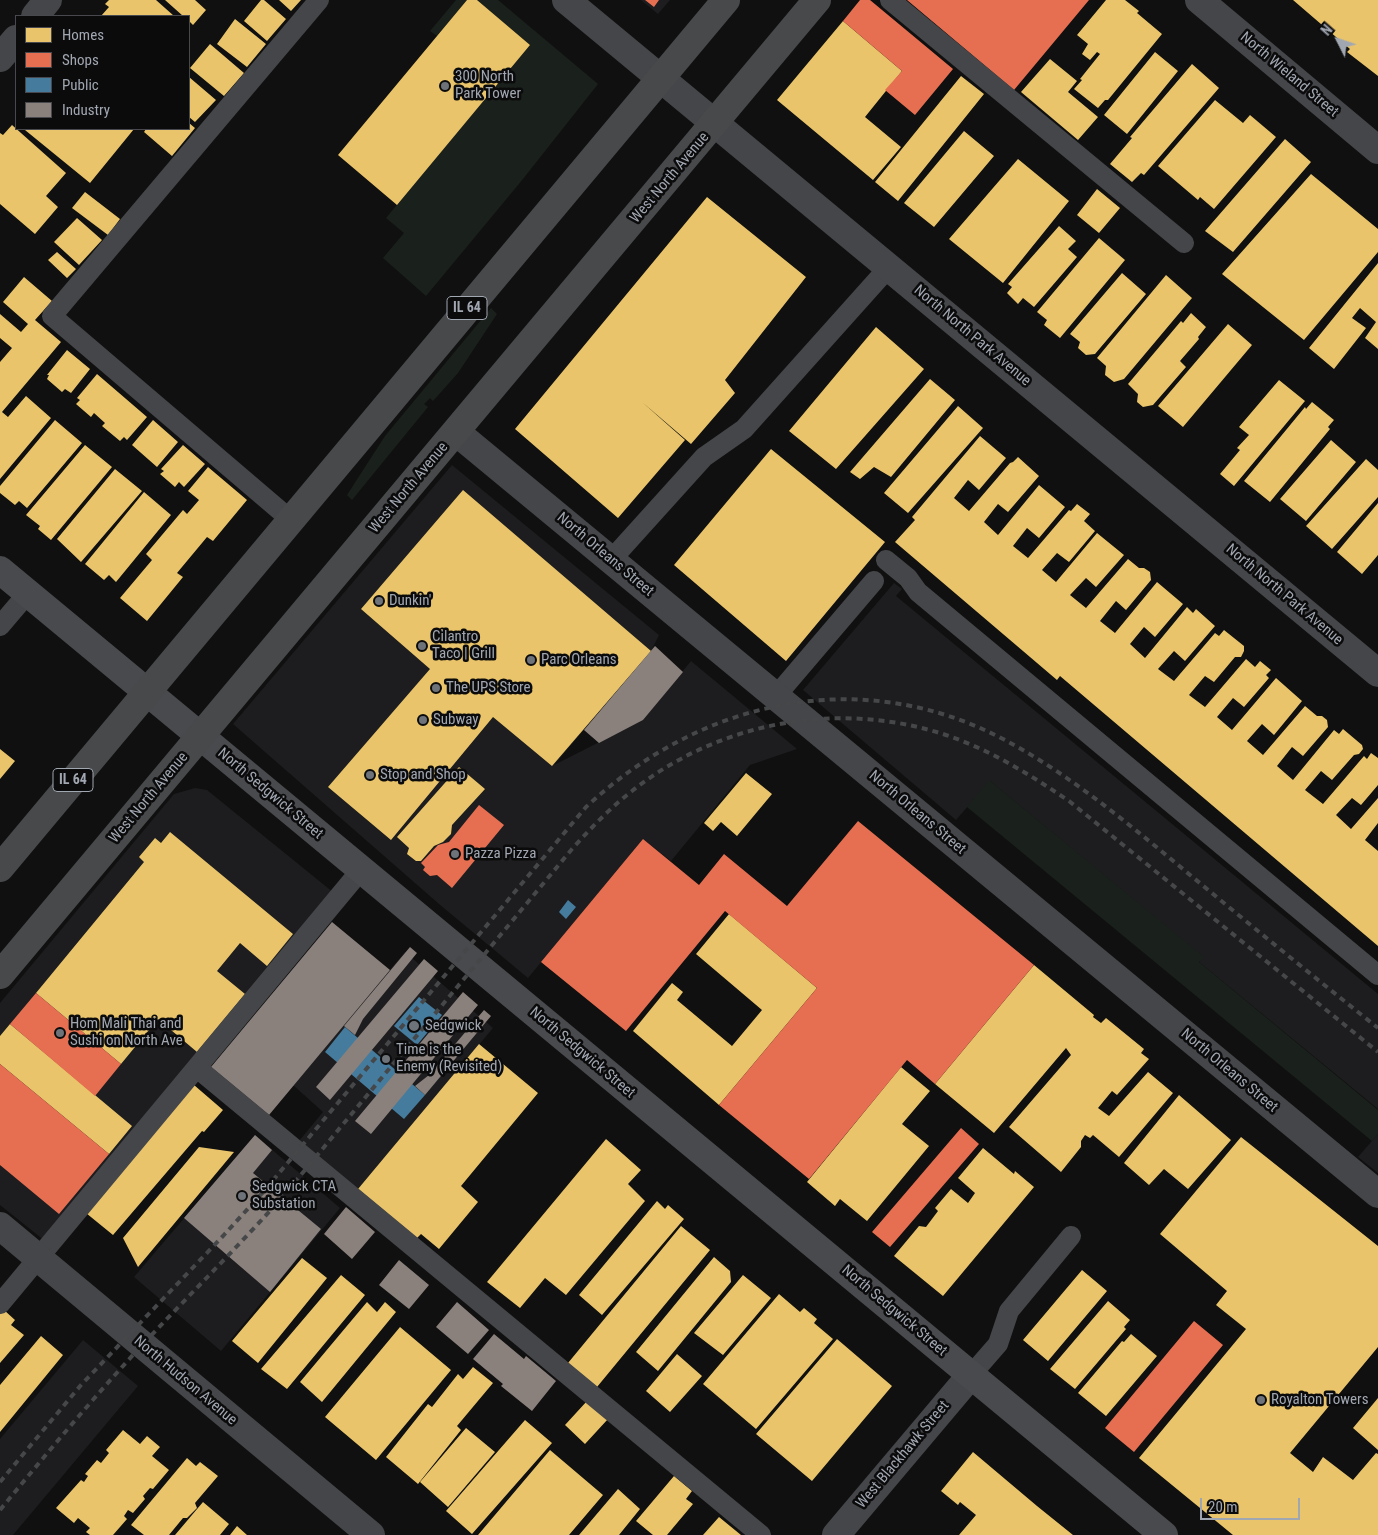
<!DOCTYPE html>
<style>
body{margin:0}
#map{position:relative;width:1378px;height:1535px;overflow:hidden;background:#101010;font-family:"Roboto Condensed",sans-serif}
canvas{display:block}
.legend{position:absolute;left:15px;top:15px;width:175px;height:115px;box-sizing:border-box;background:#0b0b0c;border:1px solid #47494e;margin:0;padding:6px 9px;list-style:none;font-size:15px;color:#a1a7b1}
.legend li{display:flex;align-items:center;gap:10px;height:25px}
.legend b{width:25px;border:1px solid #47494e}
.north{position:absolute;left:1313px;top:15px;width:50px;height:50px;-webkit-text-stroke:4px #0b0b0c;paint-order:stroke;rotate:311deg;font-size:14px;font-weight:700;line-height:20px;text-align:center;color:#a1a7b1}
.north::after{content:'';display:block;margin:auto;width:18px;height:22px;background:#a1a7b1;clip-path:polygon(50% 0,100% 100%,50% 72%,0 100%)}
.scale{position:absolute;left:1200px;top:1498px;width:100px;height:22px;box-sizing:border-box;border:2px solid #a1a7b1;border-top:0;padding-left:6px;font-size:15px;line-height:18px;white-space:nowrap;color:#a1a7b1;-webkit-text-stroke:4px #0b0b0c;paint-order:stroke}
</style>
<div id="map">
<canvas width="1378" height="1535"></canvas>
<ul class="legend">
<li><b style="height:14px;background:#e9c46a"></b>Homes</li>
<li><b style="height:14px;background:#e76f51"></b>Shops</li>
<li><b style="height:14px;background:#457b9d"></b>Public</li>
<li><b style="height:14px;background:#8a817c"></b>Industry</li>
</ul>
<div class="north">N</div>
<div class="scale">20 m</div>
</div>
<script>
const context = document.querySelector('canvas').getContext('2d');
context.lineJoin = 'round';
function fill(path, color) {
  context.fillStyle = color;
  context.fill(path, 'evenodd');
}
function stroke(path, color, width, dash) {
  context.strokeStyle = color;
  context.lineWidth = width;
  context.lineCap = dash ? 'butt' : 'round';
  context.setLineDash(dash || []);
  context.stroke(path);
}
function drawText(font, color, halo, rows, align = 'center') {
  context.font = font + ' "Roboto Condensed",sans-serif';
  context.lineWidth = 5;
  context.setLineDash([]);
  context.textBaseline = 'middle';
  context.strokeStyle = halo;
  context.fillStyle = color;
  for (const [text, x, y, turn = 0] of rows) {
    context.save();
    context.translate(x, y);
    context.rotate((+turn || 0) * Math.PI / 180);
    context.textAlign = isNaN(turn) ? turn : align;
    if (halo) context.strokeText(text, 0, 0);
    context.fillText(text, 0, 0);
    context.restore();
  }
}
fill(new Path2D(`
 M641,0H670L658,14Z
 M452,465L659,635L651,651L554,765L643,720L691,661L797,749L750,765L671,861L643,839L528,978L439,904L233,724Z
 M894,583L902,589L896,596L1378,994V1109L1199,962L1203,957L990,781L956,820L803,690Z
 M195,788L207,790L339,897L50,1245L0,1205V1003L174,794Z
 M405,952L493,1028L358,1189L299,1141L323,1112L293,1085Z
 M1378,1134V1173L1358,1157Z
 M255,1135L340,1208L221,1351L134,1277Z
 M83,1340L138,1386L13,1535H0V1439Z`), '#1d1d1f');
fill(new Path2D(`
 M456,0H467L437,36L430,31Z
 M477,0H498L598,84L523,179L426,296L383,258L404,233L386,218L530,45Z
 M491,308L497,314L458,373L433,401L430,398L424,404L428,407L352,500L347,495L385,436Z
 M989,780L1204,957L1199,962L1378,1110V1134L1372,1141L967,807Z`), '#1a201b');
fill(new Path2D(`
 M109,0H156L174,16H101L109,7L105,4Z
 M165,0H195L206,10L193,25L189,21V16H183Z
 M261,0H264L286,19L267,41L244,21Z
 M279,0H301L291,11Z
 M467,0H477L530,45L397,205L338,155Z
 M1106,0H1125L1139,11L1137,13L1162,34L1108,100H1105L1098,108L1074,89L1082,80L1080,79L1100,54L1097,52L1090,60L1082,54L1088,44L1077,35Z
 M1293,0H1378V76L1347,52L1350,49Z
 M235,19L266,44L247,67L217,44Z
 M843,21L902,71L865,117L901,147L873,180L777,100Z
 M210,44L244,73L224,96L190,68Z
 M1155,52L1178,71L1127,134L1104,115Z
 M1050,59L1077,81L1068,92L1098,117L1078,140L1021,92Z
 M1192,64L1219,88L1144,175L1141,173L1132,182L1110,164L1132,138L1130,137Z
 M961,76L984,94L898,201L875,182Z
 M189,77L216,100L195,122L189,117Z
 M1215,100L1243,123L1250,115L1276,137L1214,209L1200,197L1198,200L1158,166Z
 M189,123L195,128L172,156L144,132L146,129H189Z
 M12,125L66,173L46,196L58,207L35,234L0,204V133L3,135Z
 M26,129H134L90,183L25,130Z
 M964,131L994,156L934,227L904,203Z
 M1285,139L1311,162L1233,252L1205,231Z
 M1018,159L1069,201L1003,283L949,239Z
 M1311,174L1378,229V252L1304,340L1222,274Z
 M1097,189L1120,208L1099,233L1077,215Z
 M85,192L120,219L108,235L72,208Z
 M707,197L806,277L725,380L735,393L691,444L642,402L685,440L618,518L515,429Z
 M77,218L102,240L79,265L54,242Z
 M1059,226L1076,241L1068,249L1077,257L1034,307L1023,298L1018,304L1007,293L1012,287L1008,284Z
 M1099,238L1125,260L1060,338L1044,325L1047,320L1037,312Z
 M57,252L76,269L67,278L48,260Z
 M1378,263V349L1365,338L1376,322L1360,308L1352,318L1366,328L1334,369L1309,348Z
 M1122,273L1146,294L1095,354L1086,355L1078,348L1080,342L1070,334Z
 M1166,275L1192,298L1124,379L1114,382L1105,375L1106,366L1097,358Z
 M24,277L52,301L35,320L61,342L2,412L8,417L26,396L51,418L0,479V362L12,348L0,338V314L21,332L28,324L3,302Z
 M1191,313L1206,327L1198,337L1199,339L1180,361L1186,367L1153,405L1143,407L1137,402L1138,394L1128,384L1181,321L1183,323Z
 M1228,324L1252,345L1183,427L1158,406Z
 M876,327L924,369L836,469L789,431Z
 M67,350L90,369L71,393L65,389L62,392L47,379L49,375H47Z
 M97,374L147,417L127,440L124,437L120,441L102,426L105,423L94,413L91,417L76,404L80,400L77,398Z
 M930,379L955,400L891,477L874,467L860,479L850,472Z
 M1279,380L1305,401L1234,486L1220,474L1240,450L1237,448L1249,435L1239,427Z
 M1312,402L1334,420L1328,427L1330,429L1270,502L1244,481L1305,407L1306,409Z
 M958,406L983,428L908,513L884,493Z
 M55,420L82,443L27,508L19,501L15,505L0,493V486Z
 M153,420L178,442L157,467L132,445Z
 M980,436L1006,458L979,490L968,480L954,498L969,511L1010,463L1013,462L1018,457L1039,476L1008,512L998,504L984,522L998,535L1039,485L1065,507L1039,538L1027,528L1013,546L1028,558L1069,510L1071,511L1077,504L1090,514L1084,521L1095,531L1069,562L1057,553L1042,570L1056,582L1097,533L1124,555L1096,587L1086,578L1070,595L1086,608L1128,559L1139,568H1144L1150,572L1151,580L1126,610L1116,601L1100,621L1115,633L1157,582L1183,604L1155,637L1144,627L1130,644L1145,658L1187,607L1193,613L1196,609L1215,626L1185,661L1174,651L1158,669L1174,681L1215,633L1219,636L1224,630L1244,646V651L1241,657H1235L1214,682L1205,676L1189,695L1205,707L1246,659L1255,667L1260,661L1271,670L1266,675L1269,678L1244,707L1233,698L1217,717L1232,730L1276,678L1302,701L1274,735L1262,724L1247,741L1263,755L1305,706L1317,716H1322L1327,720L1328,727L1303,756L1292,747L1277,766L1293,780L1334,730L1339,734L1343,729L1362,745L1363,749L1359,754L1354,755L1332,780L1321,771L1305,790L1323,804L1364,756L1367,759L1371,753L1378,758V785L1361,805L1352,798L1336,815L1351,829L1378,798V823L1365,840L1378,851V946L1060,676L1057,680L895,542L915,520L912,517Z
 M1331,440L1356,462L1306,521L1280,499Z
 M85,445L112,467L51,540L38,529L40,526L26,515Z
 M183,445L205,464L184,487L179,482L175,487L160,474L164,471L161,469Z
 M771,449L885,542L786,661L674,565Z
 M1366,459L1378,470V497L1332,549L1306,526Z
 M208,467L247,500L213,541L207,537L177,573L183,577L147,621L120,598L152,560L146,554L183,510L187,514L199,500L188,491Z
 M115,469L142,491L81,562L57,539Z
 M463,490L651,651L552,766L493,717L391,840L328,787L430,669L361,609Z
 M144,492L171,515L116,582L109,575L104,580L85,564Z
 M1378,503V555L1362,574L1337,552Z
 M0,749L15,761L0,779Z
 M459,767L485,789L452,825L451,834L443,842L434,846L421,861H416L407,854L409,848L397,837Z
 M746,773L772,794L737,836L721,822L713,831L704,823Z
 M170,832L293,934L267,966L240,943L217,971L245,994L197,1052L158,1019L121,1064L36,993L144,862L139,857L155,838L161,843Z
 M729,914L817,988L719,1105L633,1031L672,983L683,992L677,1000L732,1046L762,1010L696,954Z
 M1034,965L1094,1015L1093,1017L1101,1023L1106,1018L1144,1049L1141,1053L1149,1059L1117,1095L1112,1091L1098,1108L1109,1116L1148,1072L1173,1093L1119,1157L1093,1135L1090,1138L1085,1135L1081,1141V1147L1061,1172L1009,1127L1071,1055L1066,1048L994,1133L935,1084Z
 M10,1024L132,1126L109,1154L0,1064V1036Z
 M479,1044L538,1093L461,1186L478,1202L439,1249L421,1234L417,1238L358,1189Z
 M901,1067L930,1091L902,1124L929,1146L867,1221L840,1199L835,1206L807,1182Z
 M194,1085L223,1110L204,1132L202,1131L113,1235L86,1213Z
 M1179,1095L1231,1140L1188,1189L1164,1169L1149,1185L1124,1163Z
 M1241,1137L1378,1246V1347L1290,1453L1313,1472L1323,1457L1353,1480L1376,1453L1378,1454V1535H1233L1139,1458L1246,1329L1216,1305L1227,1291L1160,1234Z
 M606,1139L641,1170L628,1184L645,1201L566,1295L545,1278L520,1308L487,1282Z
 M199,1147L234,1152L138,1267L123,1238Z
 M983,1148L1014,1174L1015,1171L1034,1187L943,1296L894,1256L919,1226L926,1227L938,1211L935,1208L951,1189L968,1203L975,1193L958,1178Z
 M657,1201L665,1209L668,1205L684,1219L602,1315L579,1295Z
 M681,1226L710,1250L597,1387L568,1363Z
 M714,1257L730,1271L731,1282L658,1371L636,1352Z
 M302,1258L327,1278L258,1363L232,1341Z
 M1082,1270L1107,1291L1048,1361L1023,1340Z
 M341,1275L365,1295L287,1389L261,1369Z
 M743,1275L771,1298L723,1355L694,1333Z
 M779,1294L800,1312L804,1308L817,1319L814,1323L833,1339L756,1429L703,1384Z
 M1108,1301L1130,1320L1124,1327L1126,1329L1075,1389L1050,1369Z
 M367,1302L377,1312L385,1302L396,1312L322,1402L300,1382Z
 M4,1310L15,1320L11,1325L24,1335L0,1363V1314Z
 M400,1327L451,1370L376,1460L325,1417Z
 M1131,1334L1157,1356L1106,1416L1078,1393L1122,1341L1124,1342Z
 M41,1336L63,1355L0,1432V1385Z
 M837,1339L892,1386L812,1481L756,1434Z
 M677,1354L702,1376L670,1412L646,1391Z
 M473,1367L493,1383L457,1426L461,1430L418,1484L386,1457L428,1404L432,1407L458,1374L463,1379Z
 M1378,1398V1450L1353,1428Z
 M587,1401L608,1419L585,1444L565,1425Z
 M525,1420L552,1443L472,1534L446,1511Z
 M466,1428L495,1452L448,1507L420,1482Z
 M123,1430L140,1444L147,1436L160,1447L152,1456L169,1470L153,1489L150,1488L143,1496L145,1499L133,1513L128,1510L124,1516L127,1519L113,1535H90L86,1532L90,1528L78,1518L74,1523L56,1508L81,1480L84,1482L88,1476L85,1474L97,1460L101,1463L109,1453L106,1450Z
 M550,1450L603,1495L569,1535H478Z
 M973,1452L1037,1506L1073,1535H959L976,1515L960,1502L958,1505L941,1491Z
 M187,1458L196,1466L200,1462L218,1476L195,1503L197,1508L187,1518H183L169,1535H144L131,1525Z
 M674,1476L692,1491L686,1499L693,1504L667,1535H653L636,1521Z
 M618,1489L640,1509L619,1535H579Z
 M203,1502L229,1524L220,1535H175Z
 M719,1517L741,1535H703Z
 M237,1526L247,1535H230Z`), '#e9c46a');
fill(new Path2D(`
 M645,0H659L654,7Z
 M860,0H870L953,69L915,115L885,90L902,71L843,21Z
 M907,0H1089L1014,90Z
 M479,805L504,825L452,888L437,875L430,876L423,870L425,867L421,863L438,845L449,842Z
 M858,821L1034,965L935,1084L907,1060L809,1179L719,1105L817,988L725,911L626,1031L541,962L643,839L699,885L724,854L787,906Z
 M36,993L121,1064L95,1096L10,1024Z
 M0,1064L109,1154L59,1214L0,1165Z
 M961,1128L979,1144L890,1247L872,1232Z
 M1194,1321L1223,1345L1134,1452L1105,1428Z`), '#e76f51');
fill(new Path2D(`
 M568,900L576,907L566,919L559,912Z
 M419,997L442,1015L417,1045L394,1026Z
 M345,1027L425,1095L404,1119L325,1052Z`), '#457b9d');
fill(new Path2D(`
 M655,646L683,672L643,720L599,743L584,730Z
 M332,922L390,970L269,1115L211,1067Z
 M410,947L417,953L363,1019L355,1035L344,1026Z
 M424,959L438,971L330,1100L316,1087Z
 M463,992L478,1005L371,1134L355,1121Z
 M484,1010L491,1016L425,1095L415,1086L429,1075Z
 M255,1135L272,1150L253,1173L321,1229L270,1292L184,1218Z
 M346,1207L375,1232L352,1259L324,1234Z
 M399,1260L429,1285L409,1309L379,1285Z
 M457,1302L489,1330L468,1354L436,1327Z
 M494,1334L524,1359L526,1356L556,1381L532,1411L501,1386L503,1384L473,1359Z`), '#8a817c');
stroke(new Path2D(`
 M890,0L1184,243
 M291,520L52,316L319,0
 M611,560L704,457L744,429L889,267
 M886,560L908,578L918,592L1378,975
 M0,626L28,593
 M776,696L874,581
 M197,1068L761,1535
 M0,1304L361,870
 M971,1375L998,1344L1009,1311L1071,1236`), '#454649', 20);
stroke(new Path2D(`
 M566,0L1378,673
 M1199,0L1378,150
 M35,16L48,0
 M0,58L16,39
 M456,432L1378,1194
 M0,1226L371,1535
 M836,1535L971,1375`), '#454649', 28);
stroke(new Path2D(`
 M0,570L1164,1535`), '#494a4d', 28);
stroke(new Path2D(`
 M0,868L726,0
 M0,975L817,0`), '#47494b', 28);
stroke(new Path2D(`
 M0,1482L81,1385L223,1236L264,1191L586,807C701,700 860,664 1003,739C1075,777 1138,832 1201,884C1260,933 1319,981 1378,1028
 M0,1510C47,1453 94,1397 144,1343C191,1293 240,1245 285,1194L572,849C591,828 610,808 632,791C719,722 837,700 943,734C989,749 1029,774 1069,801L1378,1052`), '#454749', 4, [6, 5]);
for (const [x, y, r, color] of [
 [445,86,5,"#6e7279"],
 [379,601,5,"#6e7279"],
 [422,646,5,"#6e7279"],
 [531,660,5,"#6e7279"],
 [436,688,5,"#6e7279"],
 [423,720,5,"#6e7279"],
 [370,775,5,"#6e7279"],
 [455,854,5,"#6e7279"],
 [414,1026,6,"#6e7279"],
 [60,1033,5,"#6e7279"],
 [386,1059,5,"#6e7279"],
 [242,1196,5,"#6e7279"],
 [1261,1400,5,"#6e7279"]
]) {
  const dot = new Path2D();
  dot.arc(x, y, r, 0, 2 * Math.PI);
  context.fillStyle = color;
  context.fill(dot);
  stroke(dot, '#0b0b0c', 2);
}
for (const [x, y, w] of [
 [467,308,40],
 [73,780,40]
]) {
  const box = new Path2D();
  box.roundRect(x - w / 2, y - 11.5, w, 23, 4);
  context.fillStyle = '#0b0b0c';
  context.fill(box);
  stroke(box, '#a1a7b1', 1);
}
drawText('bold 14px', '#a1a7b1', null, [
 ["IL 64",467,308],
 ["IL 64",73,780]
]);
drawText('15px', '#a1a7b1', '#0b0b0c', [
 ["North Wieland Street",1289,75,40],
 ["West North Avenue",670,178,-50],
 ["North North Park Avenue",972,336,40],
 ["West North Avenue",409,488,-50],
 ["North Orleans Street",605,555,40],
 ["North North Park Avenue",1284,595,40],
 ["North Sedgwick Street",270,794,40],
 ["West North Avenue",149,798,-50],
 ["North Orleans Street",917,813,40],
 ["North Sedgwick Street",582,1053,40],
 ["North Orleans Street",1229,1071,40],
 ["North Sedgwick Street",894,1311,40],
 ["North Hudson Avenue",185,1381,40],
 ["West Blackhawk Street",903,1455,-50]
]);
drawText('15px', '#a1a7b1', '#0b0b0c', [
 ["300 North",455,77],
 ["Park Tower",455,94],
 ["Dunkin'",389,601],
 ["Cilantro",432,637],
 ["Taco | Grill",432,654],
 ["Parc Orleans",541,660],
 ["The UPS Store",446,688],
 ["Subway",433,720],
 ["Stop and Shop",380,775],
 ["Pazza Pizza",465,854],
 ["Hom Mali Thai and",70,1024],
 ["Sushi on North Ave",70,1041],
 ["Sedgwick",425,1026],
 ["Time is the",396,1050],
 ["Enemy (Revisited)",396,1067],
 ["Sedgwick CTA",252,1187],
 ["Substation",252,1204],
 ["Royalton Towers",1271,1400]
], 'left');
</script>
